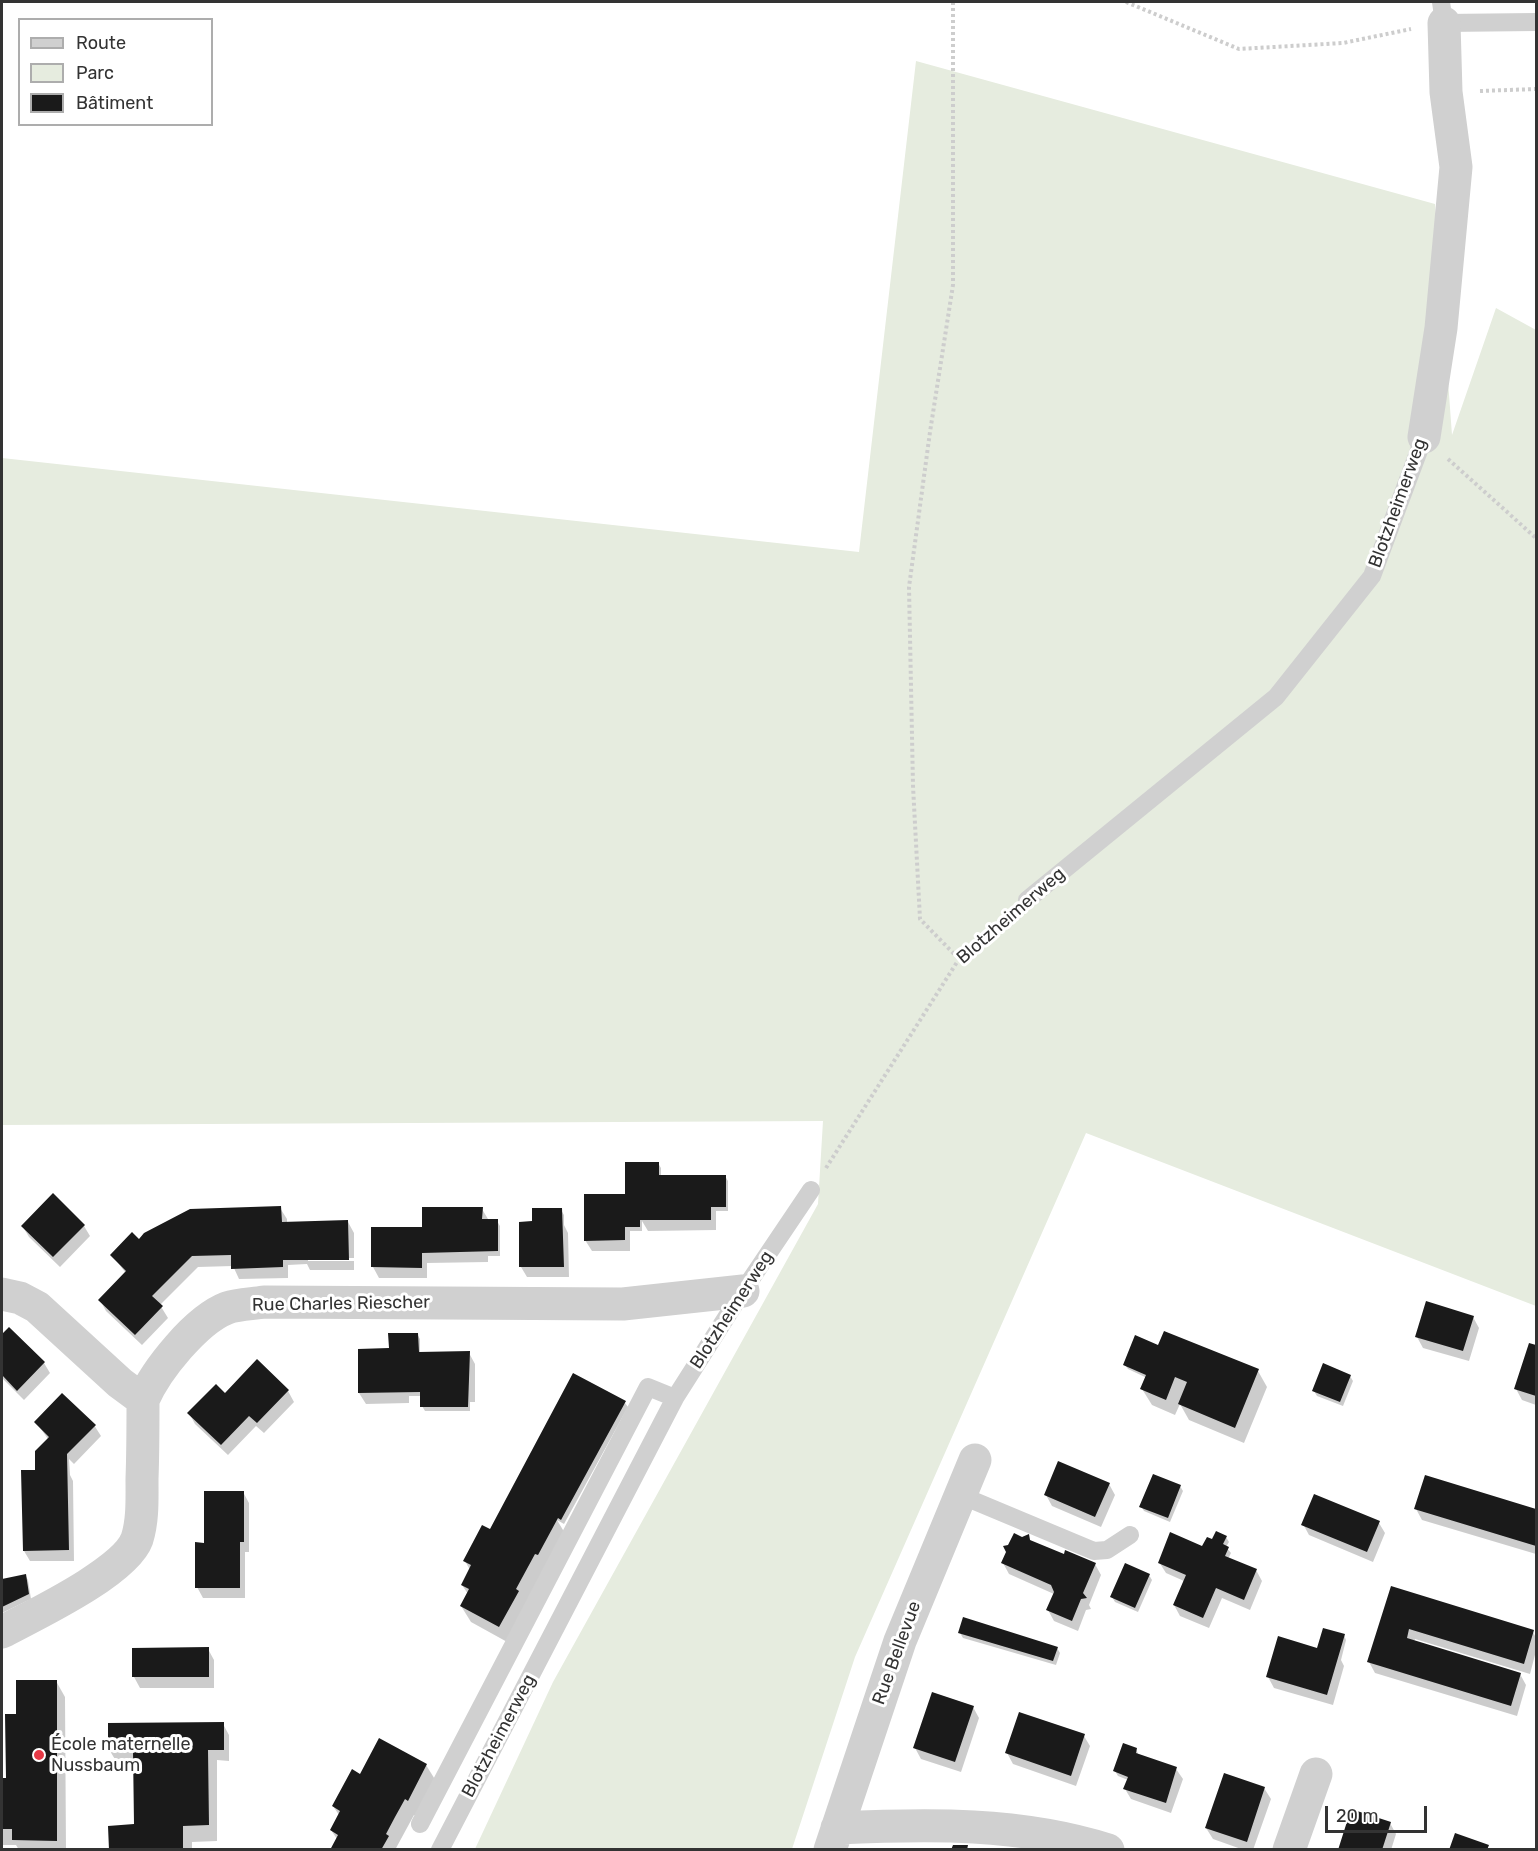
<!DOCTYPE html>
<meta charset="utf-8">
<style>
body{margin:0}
#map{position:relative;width:1538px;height:1851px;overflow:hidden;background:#fff;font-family:Rubik,sans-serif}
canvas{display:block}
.frame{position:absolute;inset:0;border:3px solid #333;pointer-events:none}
.legend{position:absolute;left:18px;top:18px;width:195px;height:108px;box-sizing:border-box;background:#fff;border:2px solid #adadad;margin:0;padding:8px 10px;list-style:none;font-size:18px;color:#333}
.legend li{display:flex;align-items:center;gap:12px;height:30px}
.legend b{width:30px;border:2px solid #adadad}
.scale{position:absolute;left:1325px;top:1806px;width:102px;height:27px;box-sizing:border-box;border:3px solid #333;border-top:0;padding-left:8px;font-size:18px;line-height:21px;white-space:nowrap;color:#333;-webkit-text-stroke:4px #fff;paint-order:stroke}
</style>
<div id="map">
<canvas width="1538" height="1851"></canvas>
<div class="frame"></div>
<ul class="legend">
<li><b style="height:8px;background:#d0d0d0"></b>Route</li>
<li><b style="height:16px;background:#e6ecdf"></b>Parc</li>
<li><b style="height:16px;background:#1a1a1a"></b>Bâtiment</li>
</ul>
<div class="scale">20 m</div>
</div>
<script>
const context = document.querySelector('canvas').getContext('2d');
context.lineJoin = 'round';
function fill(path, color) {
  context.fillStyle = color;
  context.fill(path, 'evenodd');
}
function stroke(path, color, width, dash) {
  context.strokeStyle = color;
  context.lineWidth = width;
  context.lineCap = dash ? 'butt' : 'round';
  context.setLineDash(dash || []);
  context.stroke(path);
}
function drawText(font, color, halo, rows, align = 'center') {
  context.font = font + ' Rubik,sans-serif';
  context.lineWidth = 6;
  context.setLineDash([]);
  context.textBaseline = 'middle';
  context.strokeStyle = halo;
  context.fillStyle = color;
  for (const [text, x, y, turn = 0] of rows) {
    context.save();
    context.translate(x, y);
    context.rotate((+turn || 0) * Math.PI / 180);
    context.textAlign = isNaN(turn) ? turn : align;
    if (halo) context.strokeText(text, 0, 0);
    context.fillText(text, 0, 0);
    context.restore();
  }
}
fill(new Path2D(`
 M916,61L1435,204L1452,435L1496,308L1536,330V1306L1086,1133L855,1657L792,1849H475L553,1682L818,1204L823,1121L2,1125V458L859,552Z`), '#e6ecdf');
fill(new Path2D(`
 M658,1163L661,1168V1177L725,1176L728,1181V1211H716V1230L648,1231L642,1221V1231H630V1251H592L585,1240L624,1196Z
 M280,1208L287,1219V1223L348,1222L354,1233V1258H308V1261H354V1270H310L307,1264L288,1265V1278L239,1279L233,1266L198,1267L160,1305L168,1318L142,1345L106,1311L100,1300L125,1272L112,1255L139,1241Z
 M482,1209L488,1219L497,1221L500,1226V1256H488V1262L427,1263V1278H379L373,1267V1229H423Z
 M561,1210L564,1215V1225L568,1233L569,1277H527L521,1267L534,1223Z
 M84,1226L90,1236L60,1267L29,1237L23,1227Z
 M1473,1317L1479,1328L1469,1361L1423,1348L1417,1337Z
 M9,1329L44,1363L50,1373L24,1400L2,1378V1336Z
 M417,1334L420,1339V1353H469L475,1364V1402H470V1411H425L422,1406V1396H409V1403L366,1404L359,1393L390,1350Z
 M1530,1345L1536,1347V1405L1522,1400L1516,1389Z
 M1157,1346L1258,1371L1267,1387L1244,1443L1189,1420L1180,1404L1175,1415L1152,1405L1142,1389L1147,1378L1128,1369L1125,1365Z
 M1350,1376L1353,1381L1343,1406L1317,1396L1314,1391Z
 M288,1391L294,1402L264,1433L256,1426L228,1455L195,1424L189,1413L225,1395Z
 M625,1403L628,1407L564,1524L557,1520L566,1535L509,1643L471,1622L461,1606L468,1594L462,1585L470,1570L465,1561L490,1531Z
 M36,1422L94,1425L101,1436L74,1464L69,1459L70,1475L73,1481L74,1561H30L24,1551L38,1471L48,1439Z
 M1426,1476L1536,1510V1554L1422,1520L1416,1509Z
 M1109,1484L1115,1495L1101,1527L1052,1506L1046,1495Z
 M1180,1486L1183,1491L1170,1522L1144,1511L1141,1506Z
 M243,1492L249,1503V1552H245V1598H203L197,1587L205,1544Z
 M1379,1523L1385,1533L1373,1562L1309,1535L1303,1524Z
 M1028,1536L1032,1543L1065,1556L1095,1564L1101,1575L1089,1605L1091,1609L1086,1610L1078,1631L1054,1621L1048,1610L1054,1594L1009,1574L1003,1563L1023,1539Z
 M1226,1537L1229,1542L1226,1547L1231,1553L1228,1559L1256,1570L1262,1581L1250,1610L1222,1598L1209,1628L1180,1616L1174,1605L1184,1581L1166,1573L1159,1562L1203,1548L1213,1541Z
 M25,1575L28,1580L31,1599L2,1613V1581Z
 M1149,1575L1152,1580L1138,1612L1115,1602L1112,1597Z
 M1392,1588L1533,1632L1536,1638V1651L1530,1674L1415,1639L1414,1642L1520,1674L1526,1685L1517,1716L1375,1673L1369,1662Z
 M960,1633L1057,1648L1060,1653L1056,1665L963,1638Z
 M1344,1635L1346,1640L1341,1660L1344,1666L1333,1705L1274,1688L1268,1677Z
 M208,1649L214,1660V1688H140L134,1677V1650Z
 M56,1681L65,1697L66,1850H19L16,1845H2V1779H7Z
 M973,1707L979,1718L961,1772L921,1759L915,1748Z
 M223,1724L229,1735V1761L217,1760V1841L192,1842V1850H110L135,1826V1761H116L110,1751Z
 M1084,1736L1090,1746L1076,1786L1013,1764L1007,1753Z
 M1136,1749L1139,1756L1176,1769L1183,1779L1171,1813L1131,1799L1125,1789L1128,1780L1118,1776L1115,1771Z
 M426,1765L436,1781L417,1816L414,1815L395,1850H331L337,1839L331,1830L339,1815L333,1806L360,1776Z
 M1264,1788L1271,1799L1253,1850H1244L1213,1839L1206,1828Z
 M1390,1823L1396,1834L1391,1850H1340Z`), '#0003');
fill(new Path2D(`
 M625,1162H659V1175H726V1207H711V1220H640V1227H625V1240L584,1241V1194H625Z
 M53,1193L85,1225L53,1257L21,1226Z
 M281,1206L282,1222L348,1220L349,1260H283V1267L231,1269V1255L192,1256L152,1296L163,1306L135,1335L98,1300L126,1271L110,1255L132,1232L139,1239L144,1233L190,1209Z
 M422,1207H483L482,1219H498V1251L422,1253V1268L371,1267V1227H422Z
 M532,1208H562L564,1267H519V1222L532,1221Z
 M1426,1301L1474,1316L1463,1351L1415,1337Z
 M9,1327L45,1362L17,1391L2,1375V1334Z
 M1164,1331L1259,1369L1235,1428L1178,1404L1187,1382L1175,1377L1166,1400L1140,1389L1146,1375L1123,1365L1135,1335L1158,1345Z
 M388,1333H418L419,1352L470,1351L468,1407H420V1392L358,1393V1349L389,1348Z
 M1529,1343L1536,1345V1396L1514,1389Z
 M257,1359L289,1390L257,1423L249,1416L221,1445L187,1413L216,1384L225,1393Z
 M1323,1363L1351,1375L1340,1402L1312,1391Z
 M573,1373L626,1401L561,1520L558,1518L538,1555L535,1554L516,1589L519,1591L499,1627L460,1606L469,1589L461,1585L471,1565L463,1561L482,1525L490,1529Z
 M62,1393L96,1425L67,1454L69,1550L23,1551L21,1470H35V1451L49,1437L34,1422Z
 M1058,1461L1110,1483L1095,1517L1044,1495Z
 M1153,1474L1181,1485L1168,1518L1139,1507Z
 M1425,1475L1536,1509V1546L1414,1509Z
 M204,1491H244V1542H240V1588H195V1542L204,1543Z
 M1314,1494L1380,1521L1367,1552L1301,1525Z
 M1216,1531L1227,1536L1223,1544L1229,1547L1225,1556L1257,1569L1244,1600L1216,1588L1203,1618L1173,1605L1186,1575L1158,1563L1170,1532L1202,1546L1207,1537L1212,1539Z
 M1014,1533L1022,1537L1029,1534L1030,1540L1064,1554L1065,1550L1096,1563L1083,1593L1087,1598L1081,1599L1072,1621L1046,1610L1054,1592L1051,1585L1001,1563L1006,1552L1003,1546L1008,1545Z
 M1125,1563L1150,1574L1135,1608L1110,1597Z
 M26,1574L29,1594L2,1607V1579Z
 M1391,1586L1534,1630L1524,1664L1409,1629L1407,1638L1521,1673L1511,1706L1367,1662Z
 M963,1617L1058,1647L1053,1661L958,1633Z
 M1323,1628L1345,1634L1327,1695L1266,1677L1278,1636L1317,1648Z
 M209,1647V1677H132V1648Z
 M16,1680H57V1841L12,1840V1829H2V1778H6L5,1714H16Z
 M932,1692L974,1706L955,1762L913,1748Z
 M1019,1712L1085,1734L1071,1776L1005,1753Z
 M224,1722V1750H208L209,1825L183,1826V1850H109L108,1826L134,1824L133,1751H108V1723Z
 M379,1738L427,1764L408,1801L405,1799L395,1817L386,1834L389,1836L381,1850H330L338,1835L330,1830L340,1811L332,1806L352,1769L360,1774Z
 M1123,1743L1137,1748L1136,1753L1177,1767L1166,1803L1123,1789L1128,1777L1113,1771Z
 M1224,1773L1265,1787L1247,1842L1205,1828Z
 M1351,1809L1391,1822L1382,1850H1338Z
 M1455,1833L1489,1845L1487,1850H1449Z
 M953,1845H968L967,1850H951Z`), '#1a1a1a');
stroke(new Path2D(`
 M953,2V285L930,432L909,587L913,786L920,919L959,959
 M1126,2L1239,49L1343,43L1411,29
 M1480,91L1536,89
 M1448,459L1536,538
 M826,1168L959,959L1008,916`), '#cdcdcd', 4, [3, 3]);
stroke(new Path2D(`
 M1441,2L1444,23L1536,22
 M1027,900L1276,697L1372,576L1424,437
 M960,1495L1094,1551L1107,1550L1130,1535
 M420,1824L648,1387L675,1398
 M440,1850L675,1398L743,1291L811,1190`), '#d0d0d0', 18);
stroke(new Path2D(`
 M1424,437L1441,328L1456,167L1446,92L1444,23
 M2,1294L20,1298L37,1307L120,1383L143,1400
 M2,1632C34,1615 125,1572 137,1539C143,1520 142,1499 142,1479C143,1453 143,1426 143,1400C156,1370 196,1320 227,1308C239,1304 253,1304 264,1302L623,1304L743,1291
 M837,1828C928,1824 1020,1822 1108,1850
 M830,1850L900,1641L975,1460
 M1289,1850L1316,1774`), '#d0d0d0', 33);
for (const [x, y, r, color] of [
 [39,1755,6,"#e63946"]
]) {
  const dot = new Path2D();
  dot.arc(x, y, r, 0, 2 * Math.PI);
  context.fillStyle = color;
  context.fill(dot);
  stroke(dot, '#fff', 2);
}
drawText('18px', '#333', '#fff', [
 ["Blotzheimerweg",1398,503,-70],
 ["Blotzheimerweg",1011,916,-41],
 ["Rue Charles Riescher",341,1304,-1],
 ["Blotzheimerweg",732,1310,-57],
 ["Rue Bellevue",897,1653,-70],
 ["Blotzheimerweg",499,1736,-62]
]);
drawText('18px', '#333', '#fff', [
 ["École maternelle",51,1745],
 ["Nussbaum",51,1766]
], 'left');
</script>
